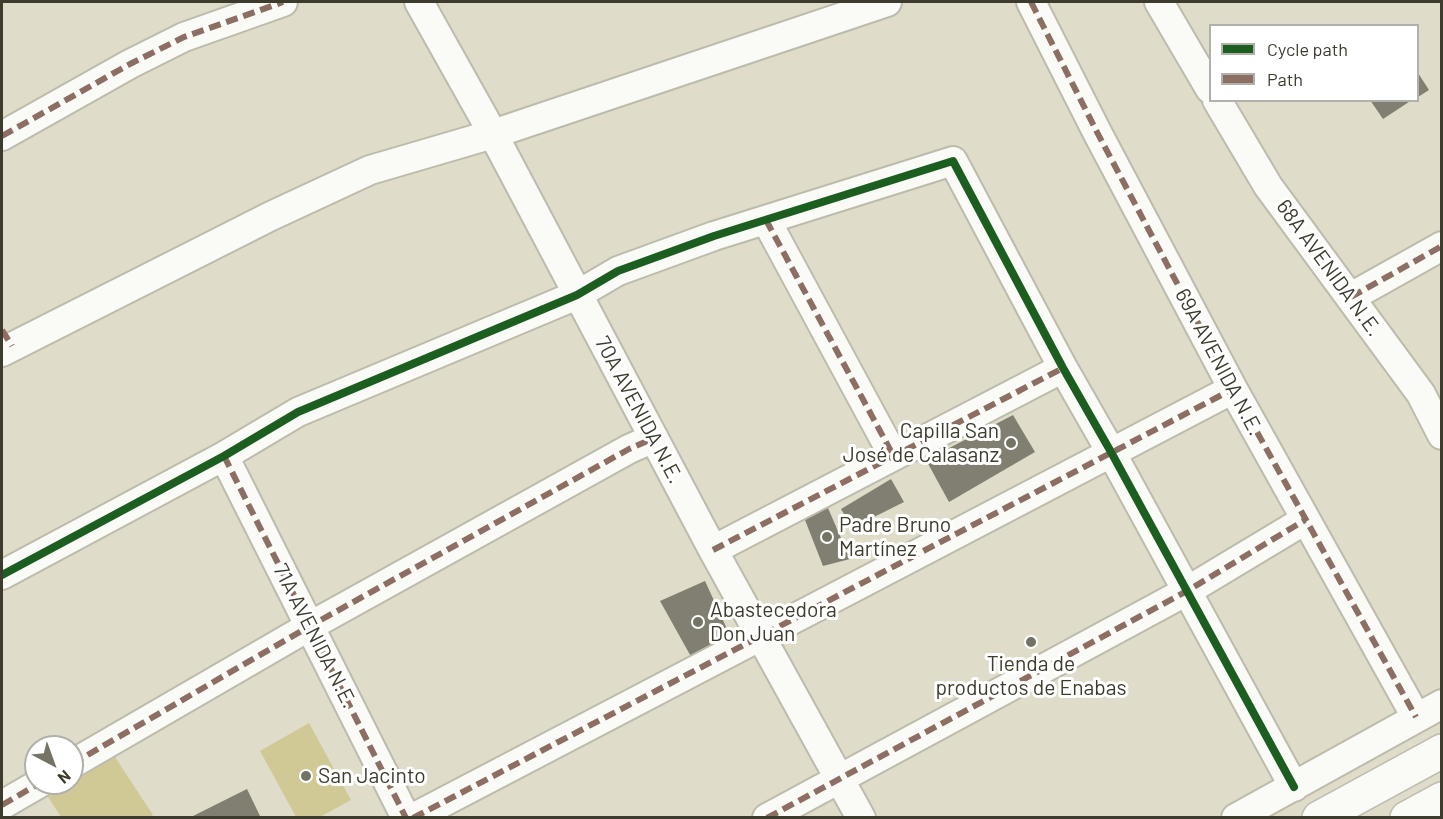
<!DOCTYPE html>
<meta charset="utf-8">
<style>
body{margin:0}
#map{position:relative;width:1443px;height:819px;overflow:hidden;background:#dfdcc9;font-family:Barlow,sans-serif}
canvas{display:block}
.frame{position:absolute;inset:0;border:3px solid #3c3b2d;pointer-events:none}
.legend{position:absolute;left:1209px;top:24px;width:210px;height:78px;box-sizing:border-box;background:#fff;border:2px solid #b1b1ab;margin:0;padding:8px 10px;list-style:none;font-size:18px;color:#3c3b2d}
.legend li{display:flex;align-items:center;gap:12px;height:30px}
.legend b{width:30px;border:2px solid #b1b1ab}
.north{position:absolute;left:24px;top:735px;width:60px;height:60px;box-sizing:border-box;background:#fff;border:2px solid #b1b1ab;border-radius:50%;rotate:139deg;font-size:16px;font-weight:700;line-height:24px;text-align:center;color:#3c3b2d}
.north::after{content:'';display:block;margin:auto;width:21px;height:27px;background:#757364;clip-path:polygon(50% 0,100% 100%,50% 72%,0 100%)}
</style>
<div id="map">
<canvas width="1443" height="819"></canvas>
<div class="frame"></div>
<ul class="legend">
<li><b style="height:8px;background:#1b5e20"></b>Cycle path</li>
<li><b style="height:8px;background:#8d6e63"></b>Path</li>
</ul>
<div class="north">N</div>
</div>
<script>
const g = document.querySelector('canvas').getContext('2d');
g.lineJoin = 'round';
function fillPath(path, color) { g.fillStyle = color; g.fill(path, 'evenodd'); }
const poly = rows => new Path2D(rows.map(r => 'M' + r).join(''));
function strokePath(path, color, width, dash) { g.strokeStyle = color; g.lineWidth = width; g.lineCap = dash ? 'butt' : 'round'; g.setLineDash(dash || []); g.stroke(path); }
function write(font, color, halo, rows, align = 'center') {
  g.font = font + ' Barlow,sans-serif'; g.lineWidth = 6; g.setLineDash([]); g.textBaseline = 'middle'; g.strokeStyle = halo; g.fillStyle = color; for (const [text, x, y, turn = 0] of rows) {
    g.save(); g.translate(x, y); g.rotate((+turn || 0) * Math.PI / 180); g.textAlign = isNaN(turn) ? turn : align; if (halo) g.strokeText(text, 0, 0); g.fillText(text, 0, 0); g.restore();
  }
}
fillPath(poly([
 [309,723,351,800,320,817,296,817,260,751],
 [115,757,153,815,148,818,61,817,48,797]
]), '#d1c995');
fillPath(poly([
 [1418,73,1429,90,1418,97],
 [1370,100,1412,100,1383,119],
 [1013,415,1035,452,949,502,926,460],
 [891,479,904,502,852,528,841,509],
 [828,508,850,559,823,566,805,520,817,512],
 [705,581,733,642,694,662,660,601],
 [247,789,261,818,189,818]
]), '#817f71');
const minor = poly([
 [419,2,493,134,713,550,861,818],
 [1031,2,1098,134,1233,389,1416,717],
 [1159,2,1210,89],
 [1217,100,1268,186,1421,394,1442,435],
 [2,136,130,64,184,37,283,2],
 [766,220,893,455],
 [1351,297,1442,246],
 [2,352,271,216,370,170,493,134,887,2],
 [224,456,406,818],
 [713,550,1063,368],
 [2,575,224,456,298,412,577,295,618,271,714,236,953,161,1063,368,1111,452,1294,787],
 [72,764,310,626,629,449,654,438],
 [2,805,40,783],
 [413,818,1233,389],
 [767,818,1187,591,1305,520],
 [1236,818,1442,704]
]);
const secondary = poly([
 [1319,818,1442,751],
 [1407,818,1442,799]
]);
strokePath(minor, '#bdbbac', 32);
strokePath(secondary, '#bdbbac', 36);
strokePath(minor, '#fafaf7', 28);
strokePath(secondary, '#fafaf7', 33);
strokePath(poly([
 [1031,2,1098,134,1233,389,1416,717],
 [2,136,130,64,184,37,283,2],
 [766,220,893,455],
 [1351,297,1442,246],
 [2,330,12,346],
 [224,456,406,818],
 [713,550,1063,368],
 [72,764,310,626,629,449,654,438],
 [2,805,40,783],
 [413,818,1233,389],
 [767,818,1187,591,1305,520]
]), '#8d6e63', 6, [12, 6]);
strokePath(poly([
 [2,575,224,456,298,412,577,295,618,271,714,236,953,161,1063,368,1111,452,1294,787]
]), '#1b5e20', 8);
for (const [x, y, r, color] of [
 [1011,443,6,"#757364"],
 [827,537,6,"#757364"],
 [698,622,6,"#757364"],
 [1031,642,6,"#757364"],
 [306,776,6,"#757364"]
]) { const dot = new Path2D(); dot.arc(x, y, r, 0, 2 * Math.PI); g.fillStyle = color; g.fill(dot); strokePath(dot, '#fff', 2); }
write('21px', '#3c3b2d', '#fff', [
 ["68A AVENIDA N.E.",1329,268,54],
 ["69A AVENIDA N.E.",1219,362,62],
 ["70A AVENIDA N.E.",639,410,62],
 ["71A AVENIDA N.E.",315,636,63]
]);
write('21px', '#3c3b2d', '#fff', [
 ["Capilla San",999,431,"right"],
 ["José de Calasanz",999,455,"right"],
 ["Padre Bruno",839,525],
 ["Martínez",839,549],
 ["Abastecedora",710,610],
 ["Don Juan",710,634],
 ["Tienda de",1031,664,"center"],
 ["productos de Enabas",1031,688,"center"],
 ["San Jacinto",318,776]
], 'left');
</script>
